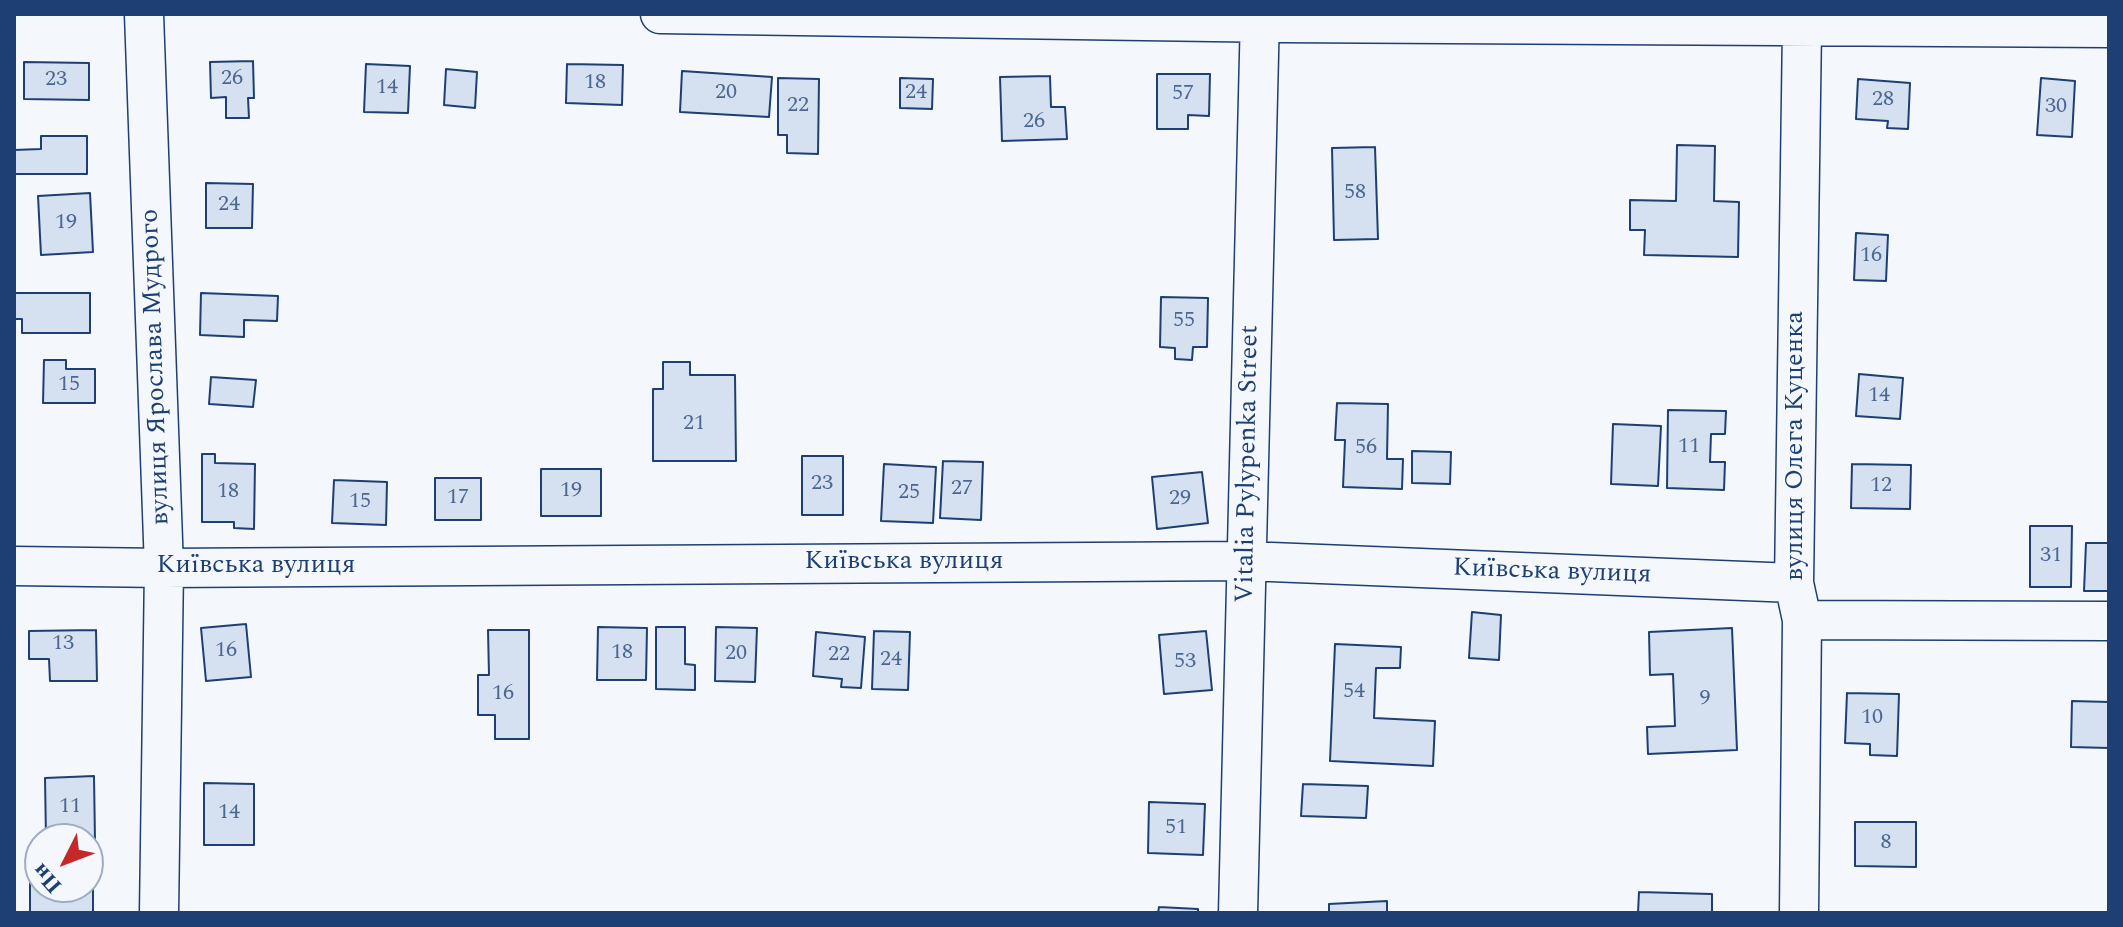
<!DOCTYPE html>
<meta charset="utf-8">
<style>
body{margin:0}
#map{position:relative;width:2123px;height:927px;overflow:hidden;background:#f4f7fb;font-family:Spectral,serif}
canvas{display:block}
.frame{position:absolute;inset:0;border:16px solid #1d3f73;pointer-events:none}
.north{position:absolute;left:24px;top:823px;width:80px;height:80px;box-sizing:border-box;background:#f4f7fb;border:2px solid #9eadc5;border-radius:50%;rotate:228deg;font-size:22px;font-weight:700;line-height:32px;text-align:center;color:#1d3f73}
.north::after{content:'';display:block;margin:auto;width:28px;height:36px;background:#c62828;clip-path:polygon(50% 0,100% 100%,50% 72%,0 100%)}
</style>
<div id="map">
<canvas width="2123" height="927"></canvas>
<div class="frame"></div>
<div class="north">Пн</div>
</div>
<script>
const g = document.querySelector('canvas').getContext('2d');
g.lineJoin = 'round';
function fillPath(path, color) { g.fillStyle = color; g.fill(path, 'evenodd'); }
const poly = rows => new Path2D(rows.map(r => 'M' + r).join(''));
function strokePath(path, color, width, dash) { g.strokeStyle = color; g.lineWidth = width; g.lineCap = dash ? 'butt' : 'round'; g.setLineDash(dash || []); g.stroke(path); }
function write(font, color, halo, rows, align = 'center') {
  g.font = font + ' Spectral,serif'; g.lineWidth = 6; g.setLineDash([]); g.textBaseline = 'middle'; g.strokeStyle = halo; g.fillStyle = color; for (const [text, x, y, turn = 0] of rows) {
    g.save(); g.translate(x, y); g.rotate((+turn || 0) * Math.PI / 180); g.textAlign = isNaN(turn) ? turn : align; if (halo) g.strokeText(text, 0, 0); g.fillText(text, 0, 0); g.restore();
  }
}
const building = poly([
 [253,61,254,98,248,98,249,118,226,118,226,97,211,98,210,62,253,61],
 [24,62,89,63,89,100,24,99,24,62],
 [366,64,410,66,408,113,364,112,366,64],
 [567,64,623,65,622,105,566,103,567,64],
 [446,69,477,72,475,108,444,105,446,69],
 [682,71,772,77,769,117,680,112,682,71],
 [1157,74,1210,74,1209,116,1188,115,1188,129,1157,129,1157,74],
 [1050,76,1051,107,1065,107,1067,139,1002,141,1000,77,1050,76],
 [778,78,819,79,818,154,787,153,787,135,778,135,778,78],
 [900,78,933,79,932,109,900,108,900,78],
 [2041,78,2075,81,2072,137,2037,135,2041,78],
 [1858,79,1910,83,1908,129,1887,128,1888,121,1856,119,1858,79],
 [41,136,87,136,87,174,14,174,14,150,41,149,41,136],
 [1677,145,1715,146,1714,201,1739,202,1738,257,1644,255,1645,230,1630,230,1630,200,1676,201,1677,145],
 [1375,147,1378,239,1334,240,1332,148,1375,147],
 [206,183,253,184,252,228,206,228,206,183],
 [90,193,93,252,41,255,38,196,90,193],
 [1856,233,1888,235,1886,281,1854,280,1856,233],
 [14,293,90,293,90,333,22,333,22,319,14,319,14,293],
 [201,293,278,296,277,321,244,320,244,337,200,335,201,293],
 [1161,297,1208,298,1207,347,1193,347,1192,360,1175,359,1175,348,1160,347,1161,297],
 [44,360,66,360,66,369,95,369,95,403,43,403,44,360],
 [663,362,690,362,690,375,735,375,736,461,653,461,653,389,663,389,663,362],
 [1859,374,1903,378,1900,419,1856,416,1859,374],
 [211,377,256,380,253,407,209,404,211,377],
 [1337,403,1388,404,1387,459,1403,459,1402,489,1343,487,1345,440,1335,440,1337,403],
 [1668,410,1726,411,1725,434,1711,434,1710,462,1725,462,1724,490,1667,488,1668,410],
 [1613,424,1661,426,1658,486,1611,484,1613,424],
 [1412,451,1451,452,1450,484,1412,483,1412,451],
 [202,454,215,454,215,463,255,464,254,529,234,528,234,522,202,522,202,454],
 [802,456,843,456,843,515,802,515,802,456],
 [943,461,983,462,981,520,940,518,943,461],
 [884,464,936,467,933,523,881,521,884,464],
 [1852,464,1911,465,1910,509,1851,508,1852,464],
 [541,469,601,469,601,516,541,516,541,469],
 [1202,472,1208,523,1157,529,1152,477,1202,472],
 [435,478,481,478,481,520,435,520,435,478],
 [334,480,387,482,386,525,332,523,334,480],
 [2030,526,2072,526,2071,587,2030,587,2030,526],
 [2086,543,2109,543,2109,591,2084,591,2086,543],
 [1472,612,1501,615,1499,660,1469,658,1472,612],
 [246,624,251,677,206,681,201,628,246,624],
 [598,627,647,628,646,680,597,680,598,627],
 [656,627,685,627,685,664,695,665,695,690,656,689,656,627],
 [716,627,757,628,755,682,715,681,716,627],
 [1732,628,1737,750,1648,754,1647,727,1675,726,1673,674,1650,675,1649,632,1732,628],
 [96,630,97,681,50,681,49,659,29,659,29,631,96,630],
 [488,630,529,630,529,739,495,739,495,715,478,715,478,675,489,675,488,630],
 [874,631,910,632,908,690,872,689,874,631],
 [1206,631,1212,690,1164,694,1159,635,1206,631],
 [816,632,865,637,861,688,841,687,842,679,813,676,816,632],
 [1335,644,1401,647,1400,668,1376,668,1374,718,1435,721,1433,766,1330,761,1335,644],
 [1847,693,1899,694,1897,756,1870,755,1870,744,1845,743,1847,693],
 [2072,701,2109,702,2109,748,2071,747,2072,701],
 [94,776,95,841,46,839,45,778,94,776],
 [204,783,254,784,254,845,204,845,204,783],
 [1303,784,1368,786,1366,818,1301,816,1303,784],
 [1149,802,1205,804,1203,855,1148,853,1149,802],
 [1855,822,1916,822,1916,867,1855,866,1855,822],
 [30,858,40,858,40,887,88,887,88,858,93,858,93,913,30,913,30,858],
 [1639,892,1712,894,1712,913,1638,913,1639,892],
 [1387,901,1387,913,1329,913,1329,904,1387,901],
 [1159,907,1198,909,1198,913,1158,913,1159,907]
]);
fillPath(building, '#d5e0f0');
strokePath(building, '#1d3f73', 2);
const minor = poly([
 [144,14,164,568,159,913],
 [660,14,1282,23,2109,28],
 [14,566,164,568,1246,561,1794,583],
 [1802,620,2109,621],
 [1238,913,1260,14],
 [1799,913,1802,620,1794,583,1802,27]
]);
strokePath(minor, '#1d3f73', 41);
strokePath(minor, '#f4f7fb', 38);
write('22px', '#4b6792', null, [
 ["26",232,80],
 ["23",56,81],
 ["18",595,84],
 ["14",387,89],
 ["20",726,94],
 ["24",916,94],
 ["57",1183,95],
 ["28",1883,101],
 ["22",798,107],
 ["30",2056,108],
 ["26",1034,123],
 ["58",1355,194],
 ["24",229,206],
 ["19",66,224],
 ["16",1871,257],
 ["55",1184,322],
 ["15",69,386],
 ["14",1879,397],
 ["21",694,425],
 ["11",1689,448],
 ["56",1366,449],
 ["23",822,485],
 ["12",1881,487],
 ["27",962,490],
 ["19",571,492],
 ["18",228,493],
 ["25",909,494],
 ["17",458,499],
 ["29",1180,500],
 ["15",360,503],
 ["31",2051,557],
 ["13",63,645],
 ["16",226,652],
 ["18",622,654],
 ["20",736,655],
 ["22",839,656],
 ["24",891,661],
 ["53",1185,663],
 ["54",1354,693],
 ["16",503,695],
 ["9",1705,700],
 ["10",1872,719],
 ["11",70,808],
 ["14",229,814],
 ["51",1176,829],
 ["8",1886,844]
]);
write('26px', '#1d3f73', '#f4f7fb', [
 ["вулиця Ярослава Мудрого",157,367,-92],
 ["вулиця Олега Куценка",1797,446,-90],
 ["Vitalia Pylypenka Street",1249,464,-89],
 ["Київська вулиця",904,563],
 ["Київська вулиця",256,567],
 ["Київська вулиця",1552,573,2]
]);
</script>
